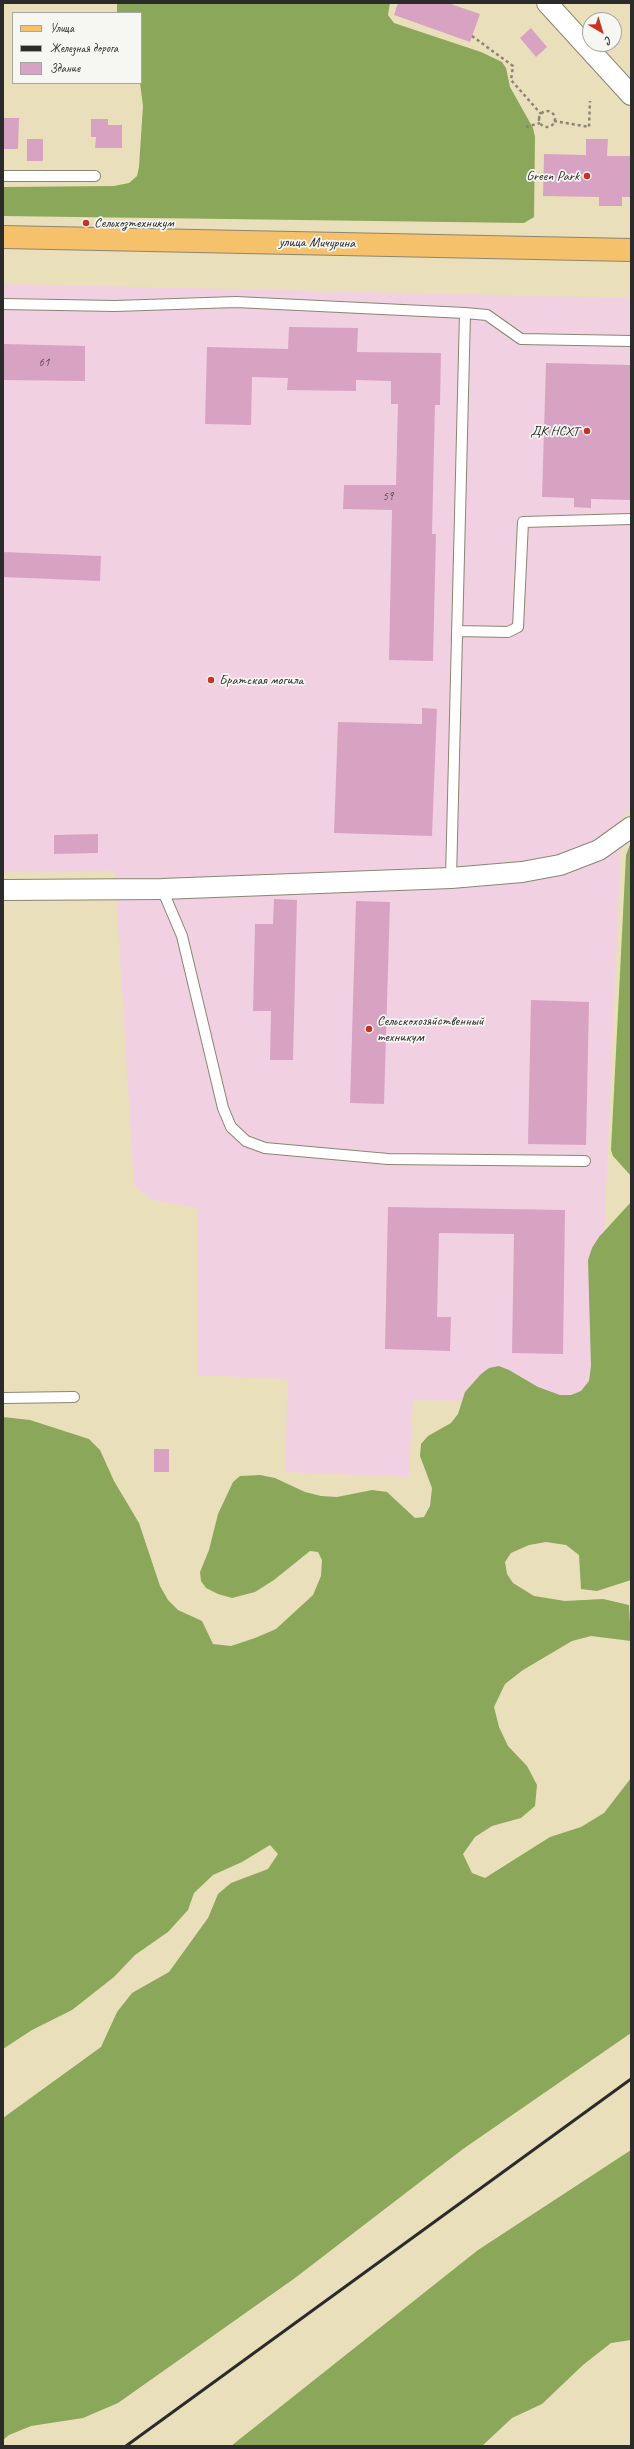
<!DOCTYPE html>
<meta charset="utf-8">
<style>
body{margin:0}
#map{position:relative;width:634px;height:2449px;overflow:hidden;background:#eadfbb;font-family:Caveat,sans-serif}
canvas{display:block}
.frame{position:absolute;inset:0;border:4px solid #2b2b2b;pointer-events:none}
.legend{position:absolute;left:12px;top:12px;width:130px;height:72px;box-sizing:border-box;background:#f6f6f2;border:1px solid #a5a5a2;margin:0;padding:5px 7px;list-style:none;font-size:12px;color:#2b2b2b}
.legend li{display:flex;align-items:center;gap:8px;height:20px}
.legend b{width:20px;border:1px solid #a5a5a2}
.north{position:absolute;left:582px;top:12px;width:40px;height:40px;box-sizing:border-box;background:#f6f6f2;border:1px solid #a5a5a2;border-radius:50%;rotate:142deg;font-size:11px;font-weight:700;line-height:16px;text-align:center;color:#2b2b2b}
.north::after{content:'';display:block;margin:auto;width:14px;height:18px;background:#c8321e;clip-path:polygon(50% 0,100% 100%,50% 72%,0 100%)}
</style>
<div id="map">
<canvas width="634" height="2449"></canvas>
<div class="frame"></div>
<ul class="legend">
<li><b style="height:5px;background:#f6c16b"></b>Улица</li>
<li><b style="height:5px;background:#2b2b2b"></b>Железная дорога</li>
<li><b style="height:11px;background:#d8a3c2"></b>Здание</li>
</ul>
<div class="north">С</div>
</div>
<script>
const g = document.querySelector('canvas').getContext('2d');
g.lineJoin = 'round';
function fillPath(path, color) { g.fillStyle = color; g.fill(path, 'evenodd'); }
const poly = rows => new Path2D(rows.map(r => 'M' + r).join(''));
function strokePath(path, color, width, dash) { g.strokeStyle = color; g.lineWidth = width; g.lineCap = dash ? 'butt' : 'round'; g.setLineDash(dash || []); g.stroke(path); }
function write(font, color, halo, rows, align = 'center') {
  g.font = font + ' Caveat,sans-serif'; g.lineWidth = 3.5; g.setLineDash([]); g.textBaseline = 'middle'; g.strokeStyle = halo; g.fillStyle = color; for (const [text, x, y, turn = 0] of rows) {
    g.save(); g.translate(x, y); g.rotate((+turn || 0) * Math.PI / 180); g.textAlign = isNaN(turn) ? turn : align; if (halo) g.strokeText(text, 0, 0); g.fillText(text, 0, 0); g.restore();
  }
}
fillPath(poly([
 [3,284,631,298,631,807,622,817,597,1403,413,1400,409,1477,285,1472,288,1379,198,1375,198,1208,152,1200,134,1186,115,871,3,872]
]), '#f1d0e2');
fillPath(poly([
 [117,3,390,3,388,15,394,23,481,52,502,62,506,68,510,87,533,128,535,137,534,217,524,223,3,216,3,187,114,186,129,183,137,176,139,167,143,106,140,83,141,13,117,13],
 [631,842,631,1176,613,1156,611,1150,626,855],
 [631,1202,631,1580,597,1591,581,1589,579,1555,566,1545,546,1542,529,1545,511,1553,505,1562,507,1574,513,1583,534,1596,565,1601,603,1599,629,1605,631,1641,591,1636,572,1641,523,1670,505,1684,494,1707,499,1727,508,1746,527,1766,537,1785,535,1806,521,1818,492,1826,475,1837,463,1854,472,1873,485,1878,550,1837,581,1827,604,1813,631,1778,631,2033,463,2149,295,2278,118,2403,83,2418,31,2426,9,2435,3,2440,3,2118,101,2047,117,2012,132,1993,169,1972,208,1918,218,1894,231,1883,268,1869,278,1854,270,1845,242,1862,213,1875,194,1893,188,1910,168,1932,135,1955,114,1977,72,2010,32,2030,3,2049,3,1417,30,1420,89,1439,100,1450,114,1481,139,1523,160,1586,168,1600,178,1610,202,1621,213,1644,231,1646,255,1638,276,1629,313,1595,321,1576,322,1560,318,1552,310,1551,274,1580,255,1592,232,1598,218,1594,206,1588,201,1581,200,1572,209,1550,218,1514,233,1482,240,1476,260,1475,275,1478,305,1492,321,1496,337,1497,372,1490,387,1492,415,1518,424,1517,430,1506,432,1488,420,1456,421,1444,428,1436,451,1423,458,1414,465,1392,481,1374,489,1368,499,1366,509,1370,538,1387,560,1395,571,1395,581,1391,589,1381,591,1366,588,1260,592,1248,599,1237],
 [631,2150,631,2340,611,2343,583,2365,542,2404,512,2418,482,2446,231,2446,478,2250]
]), '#8ba75a');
fillPath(poly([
 [398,3,448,3,480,14,470,42,394,15],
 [531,28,547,47,536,57,520,38],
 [3,118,19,118,18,149,3,149],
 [91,119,108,119,108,125,122,125,122,148,95,148,96,137,91,137],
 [27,139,43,139,43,161,27,161],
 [586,139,608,139,607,156,631,156,631,197,622,197,622,206,599,206,599,197,543,196,544,154,586,155],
 [289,327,358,328,357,352,441,353,440,405,435,405,432,534,436,534,433,661,389,660,392,510,343,509,344,485,396,485,398,404,391,404,391,381,356,380,356,391,287,390,288,378,252,377,251,425,205,424,207,347,288,349],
 [3,344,85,346,85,381,3,380],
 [546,363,631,365,631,500,591,499,591,508,574,507,574,498,542,497],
 [3,552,101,556,100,581,3,577],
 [422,708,437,709,432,836,334,833,338,722,422,724],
 [98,834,98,853,54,854,54,835],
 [274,899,297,900,293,1060,270,1060,271,1011,253,1011,255,924,273,924],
 [356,901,390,902,384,1104,350,1103],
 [531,1000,589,1002,586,1145,528,1144],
 [388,1207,565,1210,563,1354,512,1353,514,1234,439,1233,437,1317,451,1317,450,1351,385,1349],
 [154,1449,169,1449,169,1472,154,1472]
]), '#d8a3c2');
const service = poly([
 [3,176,95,176],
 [3,304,115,306,236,302,465,313,487,315,521,339,631,341],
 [457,631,508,632,518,627,523,522,631,519],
 [451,878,465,313],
 [162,889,182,936,223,1108,231,1127,246,1141,265,1148,388,1159,585,1161],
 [3,1398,74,1397]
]);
const minor = poly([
 [547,3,631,95],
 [3,890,162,889,451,878,522,872,560,865,599,850,631,827]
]);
const primary = poly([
 [3,237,631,250]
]);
strokePath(service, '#8a8573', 12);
strokePath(minor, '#8a8573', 22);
strokePath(primary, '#8a8573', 24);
strokePath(poly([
 [472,36,513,66,511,80,541,114],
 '539 119a8 8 0 1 1 16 0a8 8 0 1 1-16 0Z',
 [554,121,589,127,590,101],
 [526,127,540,123]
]), '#8a8573', 2.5, [3, 3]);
strokePath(service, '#fff', 10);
strokePath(minor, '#fff', 20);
strokePath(primary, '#f6c16b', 22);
strokePath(poly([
 [126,2446,631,2079]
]), '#2b2b2b', 3);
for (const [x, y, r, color] of [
 [587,176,4,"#c8321e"],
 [86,223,4,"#c8321e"],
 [587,431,4,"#c8321e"],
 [211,680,4,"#c8321e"],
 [369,1029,4,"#c8321e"]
]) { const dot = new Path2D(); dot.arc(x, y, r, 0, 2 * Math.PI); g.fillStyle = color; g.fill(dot); strokePath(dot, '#f6f6f2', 1.5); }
write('12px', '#564951', null, [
 ["61",44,363],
 ["59",388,497]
]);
write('14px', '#2b2b2b', '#f6f6f2', [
 ["Green Park",579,176,"right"],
 ["Сельхозтехникум",94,223],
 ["ДК НСХТ",579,431,"right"],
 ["Братская могила",219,680],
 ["Сельскохозяйственный",377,1021],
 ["техникум",377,1037]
], 'left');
write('14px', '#2b2b2b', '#f6f6f2', [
 ["улица Мичурина",317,243,1]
]);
</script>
